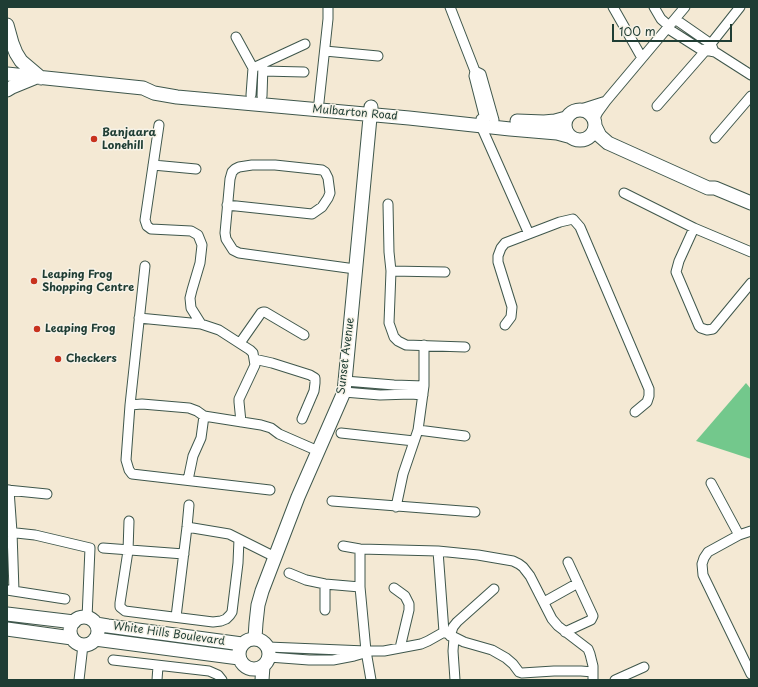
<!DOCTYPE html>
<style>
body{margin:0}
#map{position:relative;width:758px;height:687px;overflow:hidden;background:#f4e9d4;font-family:"Playpen Sans",sans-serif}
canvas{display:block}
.frame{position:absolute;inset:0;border:8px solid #1f3d34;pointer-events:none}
.scale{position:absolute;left:612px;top:24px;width:120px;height:18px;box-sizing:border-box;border:2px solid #1f3d34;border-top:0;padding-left:5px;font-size:12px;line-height:14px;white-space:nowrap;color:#1f3d34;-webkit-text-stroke:3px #f7f3e8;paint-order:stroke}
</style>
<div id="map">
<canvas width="758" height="687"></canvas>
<div class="frame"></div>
<div class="scale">100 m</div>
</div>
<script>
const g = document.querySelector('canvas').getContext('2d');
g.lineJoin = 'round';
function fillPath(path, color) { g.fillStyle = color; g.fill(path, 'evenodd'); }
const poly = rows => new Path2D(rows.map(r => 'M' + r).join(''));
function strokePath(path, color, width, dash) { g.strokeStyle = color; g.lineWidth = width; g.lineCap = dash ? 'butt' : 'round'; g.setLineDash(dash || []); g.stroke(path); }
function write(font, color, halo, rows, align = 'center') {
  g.font = font + ' "Playpen Sans",sans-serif'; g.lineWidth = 3; g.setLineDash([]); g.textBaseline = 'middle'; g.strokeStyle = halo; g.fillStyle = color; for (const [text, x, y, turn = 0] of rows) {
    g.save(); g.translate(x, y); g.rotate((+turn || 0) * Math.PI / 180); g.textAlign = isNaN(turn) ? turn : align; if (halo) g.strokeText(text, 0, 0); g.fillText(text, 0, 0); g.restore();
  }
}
fillPath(poly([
 [746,383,751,389,751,459,696,441]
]), '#73c88c');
const street = poly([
 [450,7,475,71,474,76,485,119],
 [613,7,642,58],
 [654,7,661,19,669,26],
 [675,19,711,44,713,49],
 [667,28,700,49,715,52,751,75],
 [236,37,253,68,251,95],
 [325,51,378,56],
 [253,68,305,44],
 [263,71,304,72],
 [475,71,481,74,494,120],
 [262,96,263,65],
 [319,102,328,19,328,7],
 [657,106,706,50,740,7],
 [581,109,606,101],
 [481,119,481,126,529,234],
 [594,120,598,112,606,101,685,7],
 [159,125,145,220,147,226,151,229,191,231,198,235,202,245,200,263,192,290,190,298,191,308,201,324],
 [715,138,751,96],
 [153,165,196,169],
 [624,193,694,228,751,252],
 [388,204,389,252,391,271,389,323,394,337,398,341,406,345,465,347],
 [227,205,312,214,322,207,328,198,330,193,328,178,325,172,322,170,275,165,252,165,239,167,235,169,232,172,230,179,225,233,226,239,233,250,239,253,355,269],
 [694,228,679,261,676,272,699,326,701,328,707,330,713,329,751,283],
 [145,266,130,405,126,460,129,470,132,474,270,490],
 [391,271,445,272],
 [139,318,201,324,219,330,250,350,253,353,255,365,239,399,239,402,241,422],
 [505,325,511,317,512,307,498,262,498,256,501,248,505,243,560,222,573,219,580,227,649,389,649,396,647,402,635,412],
 [240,343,261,313,263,312,265,312,304,335],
 [254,359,272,363,310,375,315,378,315,383,314,391,302,419],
 [345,381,394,385,424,386],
 [344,392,380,395,411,394,423,395],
 [130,405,142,404,189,408,197,411,204,416,261,425,271,428,279,434,318,451],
 [418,430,465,436],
 [341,433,414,441],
 [188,480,193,456,201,438,204,416],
 [711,483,739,535],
 [7,490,47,494],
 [9,490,12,532,14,591],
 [332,501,475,512],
 [396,507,403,474,418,430,424,386,424,345],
 [129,521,128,551,120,603,120,607,125,611,213,622,221,621,226,619,230,615,232,612,238,563,239,539],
 [187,527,229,534,275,557],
 [751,531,739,535,708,552,704,558,702,564,703,575,751,674],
 [7,532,35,535,90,548,87,618],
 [343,546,360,549,438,551,478,555,513,561,519,564,523,567,530,576,552,619,558,626,588,649,590,654,593,666,593,680],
 [103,548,184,554],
 [360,549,360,587,366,651,371,680],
 [438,551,444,632],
 [289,573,306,580,325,584,360,587],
 [394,588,405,596,409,604,409,610,400,648],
 [7,590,65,599],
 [544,602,578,583],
 [325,610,325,584],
 [176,617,187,527,189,505],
 [444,632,464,642,492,650,506,658,513,664,519,672,522,673,554,671,581,671,593,672],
 [565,632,591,620,593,616,568,562],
 [450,636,453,627,457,622,494,589],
 [454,638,453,651,455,680],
 [268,647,366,651,384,651,421,644,428,641,444,632],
 [269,657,309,660,333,660,354,656,361,654],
 [113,660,209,671,218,675,222,680],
 [79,680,83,645],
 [157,680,158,666],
 [615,680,644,667]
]);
const secondary = poly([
 [7,25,12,43,16,53,21,61,41,78],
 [7,74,143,88,154,93,177,97,409,118,510,129,557,133,568,136],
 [7,90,12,87,34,78],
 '565 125a15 15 0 1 1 30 0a15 15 0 1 1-30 0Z',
 [517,121,544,122,555,121,566,118],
 [595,126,600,136,608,143,708,188,715,188,751,203],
 [7,614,74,622],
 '70 631a14 14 0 1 1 28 0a14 14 0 1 1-28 0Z',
 [96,624,108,626,242,644],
 [7,629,72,638],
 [255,638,256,623,258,605,262,591,298,497,344,392,371,107],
 '239 654a15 15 0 1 1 30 0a15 15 0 1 1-30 0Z',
 [95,639,239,658],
 [262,680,263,666]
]);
strokePath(street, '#3f574c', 11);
strokePath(secondary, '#3f574c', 15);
strokePath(street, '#fff', 9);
strokePath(secondary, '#fff', 13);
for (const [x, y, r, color] of [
 [94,139,4,"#c8321e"],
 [34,281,4,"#c8321e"],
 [37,329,4,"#c8321e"],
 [58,359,4,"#c8321e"]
]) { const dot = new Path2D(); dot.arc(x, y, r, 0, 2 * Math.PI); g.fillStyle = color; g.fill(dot); strokePath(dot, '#f7f3e8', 1.5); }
write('11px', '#1f3d34', '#f7f3e8', [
 ["Mulbarton Road",355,113,5],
 ["Sunset Avenue",346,356,-83],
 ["White Hills Boulevard",169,634,8]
]);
write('bold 11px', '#1f3d34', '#f7f3e8', [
 ["Banjaara",102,133],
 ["Lonehill",102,146],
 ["Leaping Frog",42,275],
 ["Shopping Centre",42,288],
 ["Leaping Frog",45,329],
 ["Checkers",66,359]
], 'left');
</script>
